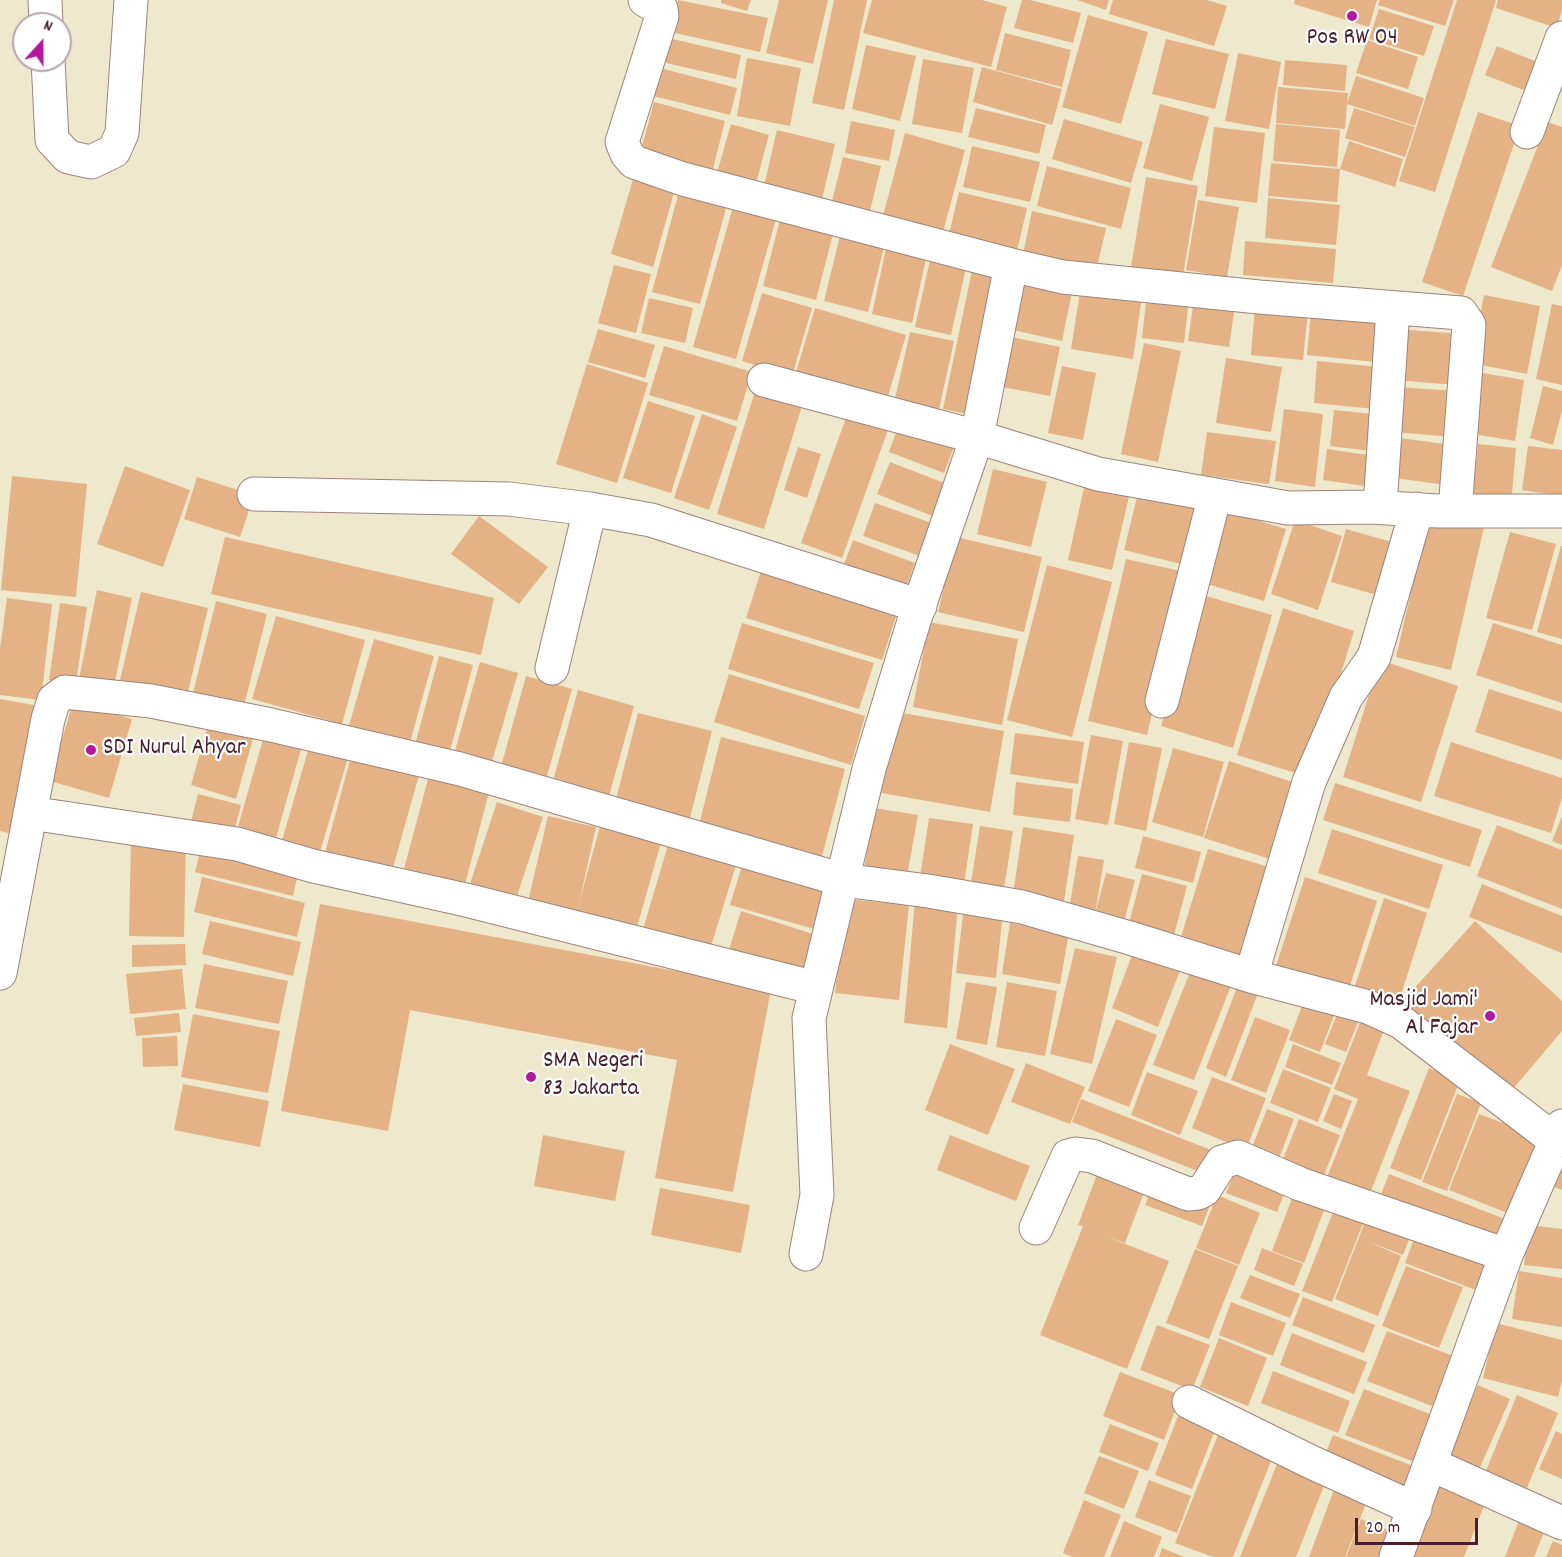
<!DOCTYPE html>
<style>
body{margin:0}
#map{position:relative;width:1562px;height:1557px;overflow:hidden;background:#eee8cd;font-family:Dekko,sans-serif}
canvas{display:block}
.north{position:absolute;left:12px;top:12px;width:60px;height:60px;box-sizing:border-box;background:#fff;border:2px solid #b7a5aa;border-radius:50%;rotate:21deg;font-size:16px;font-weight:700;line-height:24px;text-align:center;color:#4a1f2b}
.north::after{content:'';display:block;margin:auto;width:21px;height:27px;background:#b5179e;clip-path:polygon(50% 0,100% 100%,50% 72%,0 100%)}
.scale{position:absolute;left:1355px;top:1518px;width:123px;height:27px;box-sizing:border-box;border:3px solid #4a1f2b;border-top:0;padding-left:8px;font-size:18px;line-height:21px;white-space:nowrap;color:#4a1f2b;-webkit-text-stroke:4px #fff;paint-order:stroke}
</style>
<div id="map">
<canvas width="1562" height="1557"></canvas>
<div class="north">N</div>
<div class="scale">20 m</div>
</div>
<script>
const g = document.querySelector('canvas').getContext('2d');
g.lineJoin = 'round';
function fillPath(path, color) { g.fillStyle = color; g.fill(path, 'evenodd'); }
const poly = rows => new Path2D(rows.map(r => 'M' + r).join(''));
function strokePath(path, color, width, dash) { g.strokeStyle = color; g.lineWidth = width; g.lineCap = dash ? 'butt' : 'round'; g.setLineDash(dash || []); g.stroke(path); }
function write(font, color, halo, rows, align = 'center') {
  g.font = font + ' Dekko,sans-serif'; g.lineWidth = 4.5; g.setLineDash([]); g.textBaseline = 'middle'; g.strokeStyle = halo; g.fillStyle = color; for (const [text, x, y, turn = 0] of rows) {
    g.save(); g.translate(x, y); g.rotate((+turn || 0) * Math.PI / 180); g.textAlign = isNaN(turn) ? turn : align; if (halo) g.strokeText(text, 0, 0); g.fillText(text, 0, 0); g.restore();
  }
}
fillPath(poly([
 [678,0,768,18,760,52,671,32],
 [721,0,751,0,747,11,721,3],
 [779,0,828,0,813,64,766,53],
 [834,0,867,0,844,110,812,103],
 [872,0,982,0,1007,7,991,67,863,33],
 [1022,0,1030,0,1081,13,1073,43,1014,28],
 [1077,0,1109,0,1106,10],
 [1113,0,1207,0,1227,6,1214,46,1109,14],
 [1295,0,1377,0,1369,27,1294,4],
 [1380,0,1454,0,1445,26,1378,5],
 [1457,0,1496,0,1435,192,1399,181],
 [1498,0,1562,0,1562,9,1557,28,1496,8],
 [1379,9,1434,26,1424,56,1369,39],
 [1088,15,1148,32,1121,124,1062,107],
 [1005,33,1071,50,1062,87,996,70],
 [668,38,741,55,736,79,662,62],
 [1166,39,1229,54,1215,109,1152,94],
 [1367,40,1418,57,1408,89,1356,73],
 [866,45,916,56,900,121,852,109],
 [1497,46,1545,65,1534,94,1485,75],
 [1238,53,1281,62,1269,129,1225,121],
 [747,58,801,68,790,126,737,116],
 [923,59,974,68,962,133,912,124],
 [1285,60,1347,65,1345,91,1283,85],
 [982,67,1062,89,1052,125,973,102],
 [660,68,737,88,730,115,653,96],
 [1356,76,1424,98,1415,126,1347,104],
 [1278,87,1348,93,1345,129,1276,123],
 [654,102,725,121,713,169,641,150],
 [1160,104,1209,117,1192,181,1143,168],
 [976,108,1046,125,1039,154,968,137],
 [1354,108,1415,127,1405,157,1345,138],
 [1478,112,1520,126,1463,296,1422,282],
 [1064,119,1143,142,1131,183,1052,159],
 [851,121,895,130,889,161,845,153],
 [1547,122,1562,127,1562,265,1552,291,1491,267],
 [731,124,769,135,756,183,717,173],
 [1276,124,1340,130,1337,167,1273,161],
 [1214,127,1265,133,1257,203,1205,196],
 [777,130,835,144,821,204,763,190],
 [905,133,965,150,943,232,883,216],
 [1349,141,1403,159,1395,187,1340,169,1337,202,1268,196,1271,163,1340,169],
 [972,146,1040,162,1030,202,963,187],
 [843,157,881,166,869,215,831,205],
 [1047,166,1131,188,1121,229,1037,206],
 [634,176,675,189,653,267,611,254],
 [1146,177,1198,186,1183,276,1131,267],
 [681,184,729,197,700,304,652,292],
 [959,192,1027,208,1015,259,947,243],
 [1268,198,1340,205,1336,245,1265,238],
 [1198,200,1239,207,1227,277,1186,270],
 [733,207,776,219,736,359,693,347],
 [1032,211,1106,228,1096,271,1023,254],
 [782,212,835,226,816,300,763,286],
 [840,236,884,247,868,312,824,301],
 [1245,241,1336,249,1333,283,1243,275],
 [887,244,927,254,912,323,872,314],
 [930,260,966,268,951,335,915,327],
 [614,265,651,274,636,333,598,323],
 [973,266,1007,273,977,416,943,409],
 [1016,274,1073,287,1062,341,1004,328],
 [1081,286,1142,296,1133,359,1071,349],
 [762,293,812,308,792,376,742,361],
 [1147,294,1189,298,1184,343,1142,338],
 [1484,295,1540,306,1527,374,1471,363],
 [649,298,693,308,685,343,641,333],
 [1194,299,1235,305,1229,347,1188,341],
 [1552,304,1562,306,1562,385,1536,379],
 [1255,307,1308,311,1303,360,1251,355],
 [815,308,906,335,886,403,795,376],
 [1311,311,1389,319,1385,363,1307,355],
 [598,329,655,345,645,378,588,362],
 [1397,329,1461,334,1457,385,1394,380],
 [910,332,954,341,939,409,895,399],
 [1002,335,1060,347,1050,396,992,385],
 [1144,343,1181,351,1158,462,1121,454],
 [664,346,752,372,737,421,649,395],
 [1226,358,1282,367,1271,432,1216,423],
 [1317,361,1379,367,1375,409,1314,403],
 [587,364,648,383,617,483,556,464],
 [1062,366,1096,373,1083,440,1048,433],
 [1477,372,1524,380,1515,441,1467,433],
 [1543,386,1562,391,1562,411,1553,445,1530,438],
 [1398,387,1456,391,1452,437,1395,432],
 [755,391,802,406,764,529,717,514],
 [648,401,695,416,671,493,623,478],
 [1284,409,1323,414,1315,487,1275,481],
 [1334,410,1382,415,1379,452,1330,446],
 [702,414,737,427,709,510,674,498],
 [847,415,888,430,842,558,801,543],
 [900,421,956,442,944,473,889,452],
 [1207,432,1276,441,1269,484,1201,475],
 [1393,437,1452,445,1446,485,1388,477],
 [1478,444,1516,448,1511,505,1472,501],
 [1528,446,1562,450,1562,496,1522,490],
 [798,447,821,454,807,498,784,490],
 [1327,449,1375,456,1371,487,1323,480],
 [890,462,952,486,940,519,877,494],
 [125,466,190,490,163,567,97,544],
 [993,469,1047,482,1031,547,977,534],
 [12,476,87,484,76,597,1,590],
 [197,477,254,495,240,537,184,519],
 [1085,483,1130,492,1112,570,1068,560],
 [1138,493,1200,508,1185,565,1124,550],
 [875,503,932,523,920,556,863,536],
 [1216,508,1286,529,1264,601,1194,580],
 [1429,515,1484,527,1451,670,1396,657],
 [479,516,548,567,519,604,451,554],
 [1295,520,1342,536,1318,610,1271,594],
 [1346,529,1399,544,1384,597,1331,582],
 [1510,532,1556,544,1532,630,1486,618],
 [225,537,494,598,481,655,211,594],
 [956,537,1042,557,1024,632,938,612],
 [853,540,915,563,902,599,840,575],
 [1561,546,1562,546,1562,639,1537,632],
 [1126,559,1185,572,1147,735,1088,721],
 [763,565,899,607,882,660,746,618],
 [1047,565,1112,582,1072,737,1007,720],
 [97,590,132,598,114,686,79,679],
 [141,592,208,608,187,696,120,680],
 [1199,594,1272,615,1233,748,1161,726],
 [7,598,52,604,41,700,0,695,0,649],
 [216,601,267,614,244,706,193,693],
 [60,603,87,607,76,683,49,680],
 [1283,608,1354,631,1309,777,1237,755],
 [276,616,365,640,342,724,252,699],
 [929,622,1018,639,1002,725,913,707],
 [742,623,874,663,859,709,728,669],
 [1493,623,1562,645,1562,703,1476,675],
 [374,639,434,656,409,746,348,729],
 [439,656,473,665,447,762,413,752],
 [1380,660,1458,686,1421,802,1343,777],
 [480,662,518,673,490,768,453,758],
 [729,674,865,716,851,765,714,722],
 [526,676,572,689,544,786,499,774],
 [1489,689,1562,712,1562,760,1475,732],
 [578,690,634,706,606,807,550,792],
 [0,699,45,707,21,836,0,831],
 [73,702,132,719,109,798,50,781],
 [891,711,1004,731,990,812,876,792],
 [638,713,712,731,689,822,615,803],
 [209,721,254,735,236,799,191,785],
 [1015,733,1084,742,1078,784,1010,774],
 [1091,735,1123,741,1108,825,1075,819],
 [264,736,302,746,275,841,237,830],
 [721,737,845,769,821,860,698,829],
 [1129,742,1162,748,1146,831,1114,824],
 [1451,742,1562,778,1562,798,1551,833,1434,796],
 [309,747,348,758,319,855,281,844],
 [1173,748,1224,762,1203,837,1152,822],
 [353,749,421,768,392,871,325,853],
 [1229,761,1304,786,1279,862,1204,838],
 [430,772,490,788,463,892,402,876],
 [1016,782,1073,789,1070,822,1013,815],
 [1335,783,1482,830,1470,867,1323,820],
 [198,794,241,805,234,832,191,822],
 [497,802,543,817,515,902,469,887],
 [874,808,918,815,906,882,863,875],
 [548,816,596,827,579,903,601,823,662,839,635,934,527,906],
 [1562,816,1562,845,1552,841],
 [929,818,973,824,964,884,920,877],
 [1497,825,1562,850,1562,909,1477,876],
 [980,826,1013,831,1003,895,970,889],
 [1023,827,1074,835,1063,908,1012,901],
 [1332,829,1443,865,1429,909,1318,873],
 [131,836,186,838,184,937,129,936],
 [1143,836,1201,852,1193,883,1135,868],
 [202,845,299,869,293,896,195,872],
 [668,845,736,865,708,956,641,936],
 [1208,849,1276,869,1250,958,1181,937],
 [1078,856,1104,860,1095,914,1106,873,1135,880,1123,926,1068,915],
 [744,859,827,883,814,929,730,905],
 [1142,874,1187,886,1173,939,1128,927],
 [202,877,305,903,297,937,194,912],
 [1305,877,1377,901,1348,992,1275,969],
 [1482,884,1562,916,1562,953,1469,917],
 [1384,898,1427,913,1398,1004,1354,989],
 [845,899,909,905,899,1000,835,993],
 [915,901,958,905,947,1028,904,1023],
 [320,904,771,989,733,1192,655,1178,677,1060,410,1010,388,1131,281,1111],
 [964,907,1003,912,996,978,956,973],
 [741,911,816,935,803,978,728,953],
 [210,921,301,942,293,976,202,954],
 [1475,921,1562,1001,1562,1031,1507,1096,1402,1002],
 [1010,923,1069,932,1060,984,1002,974],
 [185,944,186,965,132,967,132,945],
 [1075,948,1117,957,1092,1064,1050,1054],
 [1134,950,1181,968,1158,1027,1112,1008],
 [1194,962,1234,978,1194,1080,1153,1065],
 [204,964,288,981,279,1024,195,1008],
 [182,969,186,1009,130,1014,126,974],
 [966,982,997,987,987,1045,956,1039],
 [1007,982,1057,991,1045,1056,996,1047],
 [1238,985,1258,993,1226,1077,1206,1068],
 [1307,993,1338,1005,1320,1052,1289,1040],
 [1342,1002,1363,1010,1346,1052,1325,1044],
 [179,1013,181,1032,136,1036,134,1018],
 [193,1014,280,1031,268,1093,181,1077],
 [1363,1015,1386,1024,1367,1075,1410,1091,1369,1196,1326,1180,1358,1099,1334,1089],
 [1255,1017,1290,1030,1266,1093,1231,1080],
 [1116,1019,1157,1035,1129,1107,1088,1091],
 [177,1036,178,1066,143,1067,142,1038],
 [950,1044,1015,1069,988,1135,925,1110],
 [1293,1044,1341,1063,1332,1085,1285,1067],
 [1026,1063,1085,1087,1070,1124,1011,1102],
 [1429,1068,1460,1080,1421,1180,1390,1168],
 [1283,1069,1331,1088,1318,1122,1270,1103],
 [1147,1072,1198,1091,1180,1135,1131,1115],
 [1212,1077,1266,1098,1246,1150,1192,1128],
 [183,1084,269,1101,260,1147,174,1130],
 [1334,1094,1352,1101,1341,1129,1323,1121],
 [1457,1094,1481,1103,1447,1191,1422,1182],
 [1081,1099,1216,1152,1208,1175,1072,1122],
 [1267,1109,1294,1119,1278,1161,1251,1150],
 [1479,1114,1540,1137,1510,1214,1449,1190],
 [1299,1119,1340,1135,1322,1180,1281,1164],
 [543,1135,625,1151,615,1201,534,1186],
 [950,1135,1030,1166,1016,1201,937,1170],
 [1562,1159,1562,1190,1552,1186],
 [1238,1164,1288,1184,1277,1212,1226,1193],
 [1098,1172,1145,1190,1125,1243,1105,1236,1169,1261,1127,1369,1040,1335,1083,1226,1078,1225],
 [1389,1174,1505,1219,1495,1245,1379,1199],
 [1154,1183,1210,1205,1202,1226,1145,1205],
 [1297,1185,1329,1197,1304,1263,1272,1251],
 [660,1188,750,1205,741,1253,651,1235],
 [1217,1195,1260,1213,1239,1265,1196,1248],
 [1337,1202,1367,1213,1332,1302,1302,1291],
 [1370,1209,1414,1227,1403,1255,1367,1241,1401,1256,1378,1316,1335,1299],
 [1529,1225,1562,1229,1562,1269,1524,1265],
 [1418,1228,1494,1257,1481,1292,1405,1263],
 [1262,1248,1303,1264,1294,1286,1254,1270],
 [1195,1249,1238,1266,1209,1339,1166,1323],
 [1406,1266,1463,1287,1439,1348,1382,1326],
 [1519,1271,1562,1278,1562,1327,1512,1319],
 [1250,1275,1300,1294,1290,1318,1240,1298],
 [1303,1297,1375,1325,1364,1353,1292,1325],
 [1231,1302,1286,1323,1273,1356,1219,1335],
 [1496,1323,1562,1340,1562,1381,1558,1397,1483,1378],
 [1157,1325,1210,1345,1192,1390,1140,1370],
 [1387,1331,1456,1357,1437,1408,1367,1381],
 [1292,1333,1367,1362,1354,1394,1280,1365],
 [1219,1338,1267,1358,1248,1406,1200,1387],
 [1273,1371,1350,1401,1338,1433,1261,1403],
 [1120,1372,1181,1395,1164,1440,1103,1416],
 [1478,1385,1510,1399,1478,1472,1446,1457],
 [1364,1389,1435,1416,1417,1463,1345,1435],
 [1517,1395,1558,1413,1526,1490,1485,1473],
 [1180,1411,1217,1425,1192,1489,1155,1475],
 [1110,1424,1159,1443,1148,1471,1099,1452],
 [1556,1431,1562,1434,1562,1479,1539,1469],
 [1218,1435,1273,1456,1233,1557,1213,1557,1175,1543],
 [1333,1435,1413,1466,1404,1491,1323,1460],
 [1099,1456,1139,1471,1124,1509,1084,1493],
 [1279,1459,1327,1478,1296,1557,1240,1557],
 [1149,1480,1191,1496,1177,1533,1135,1517],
 [1438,1480,1487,1498,1464,1557,1411,1557],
 [1336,1484,1369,1496,1345,1557,1309,1557],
 [1084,1500,1121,1515,1104,1557,1073,1557,1063,1553],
 [1522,1513,1548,1522,1534,1557,1505,1557],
 [1361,1519,1394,1532,1385,1557,1346,1557],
 [1124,1521,1162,1537,1154,1557,1110,1557],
 [1553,1541,1562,1545,1562,1557,1546,1557],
 [1162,1548,1184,1557,1159,1557]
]), '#e4b284');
const minor = poly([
 [45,0,46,24],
 [645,0,661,9,662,16,622,142,627,154,634,162,683,179,1011,265,1063,277,1259,297,1461,313,1469,325,1455,511],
 [48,60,52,140,68,157,91,162,114,151,122,133,131,0],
 [1527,132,1562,38],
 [764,380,977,437,1011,265],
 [254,494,509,499,590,509,651,520,920,606],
 [1380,507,1393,308],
 [552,668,590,509],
 [1162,701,1215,495],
 [30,813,237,844,313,866,466,900,816,988],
 [0,973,48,719,54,700,65,692,151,701,271,725,460,769,843,880,928,891,1022,907,1130,938,1251,976,1368,1007,1401,1022,1556,1141],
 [1251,976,1309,782,1346,697,1374,657,1417,509],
 [1036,1228,1068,1156,1076,1154,1092,1156,1188,1194,1198,1193,1204,1190,1222,1162,1238,1157,1300,1184,1506,1255],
 [806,1254,817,1195,809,1018,869,769,914,621,977,437,1098,474,1288,508,1371,507,1438,511,1562,511],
 [1189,1402,1311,1462,1415,1509],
 [1430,1464,1562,1523],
 [1396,1557,1506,1255,1562,1126]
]);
strokePath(minor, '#9c847c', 35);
strokePath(minor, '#fff', 33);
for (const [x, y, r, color] of [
 [1352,16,6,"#b5179e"],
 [91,750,6,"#b5179e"],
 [1490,1016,6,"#b5179e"],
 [531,1077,6,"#b5179e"]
]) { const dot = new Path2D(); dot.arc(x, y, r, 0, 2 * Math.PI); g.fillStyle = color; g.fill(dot); strokePath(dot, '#fff', 2); }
write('24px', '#4a1f2b', '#fff', [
 ["Pos RW 04",1352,40,"center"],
 ["SDI Nurul Ahyar",103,750],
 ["Masjid Jami'",1478,1002,"right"],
 ["Al Fajar",1478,1030,"right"],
 ["SMA Negeri",543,1063],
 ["83 Jakarta",543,1091]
], 'left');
</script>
